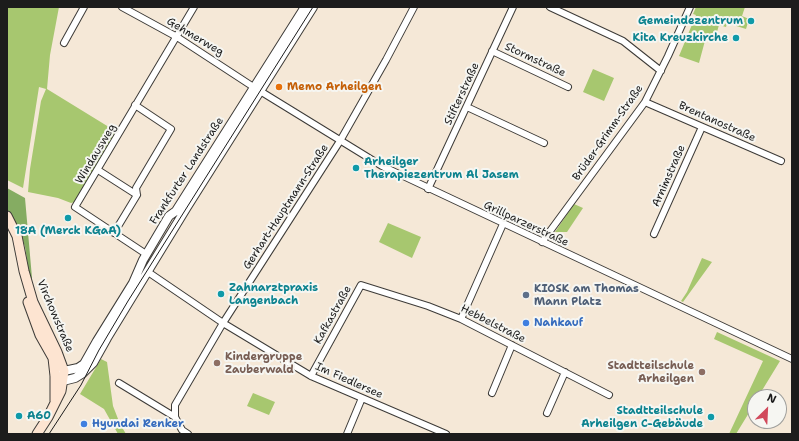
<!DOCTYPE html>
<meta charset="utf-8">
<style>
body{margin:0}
#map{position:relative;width:799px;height:441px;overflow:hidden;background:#f5e8d7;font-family:"Shantell Sans",sans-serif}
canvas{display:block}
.frame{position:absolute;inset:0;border:8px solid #1c1c1c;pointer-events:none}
.north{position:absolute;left:747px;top:389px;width:40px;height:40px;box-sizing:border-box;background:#f6f6f2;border:1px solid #9f9f9c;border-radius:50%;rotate:24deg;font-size:11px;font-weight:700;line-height:16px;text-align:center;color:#1c1c1c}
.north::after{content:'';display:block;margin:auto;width:14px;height:18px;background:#d1495b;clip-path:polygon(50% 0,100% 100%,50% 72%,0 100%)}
</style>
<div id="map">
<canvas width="799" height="441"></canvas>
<div class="frame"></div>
<div class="north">N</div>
</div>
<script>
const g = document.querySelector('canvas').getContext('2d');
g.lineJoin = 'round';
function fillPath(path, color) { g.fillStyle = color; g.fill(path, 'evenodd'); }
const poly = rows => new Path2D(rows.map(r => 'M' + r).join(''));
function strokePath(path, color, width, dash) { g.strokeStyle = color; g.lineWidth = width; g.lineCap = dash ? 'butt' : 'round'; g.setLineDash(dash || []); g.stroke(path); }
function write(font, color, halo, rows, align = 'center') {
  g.font = font + ' "Shantell Sans",sans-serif'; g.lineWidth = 4; g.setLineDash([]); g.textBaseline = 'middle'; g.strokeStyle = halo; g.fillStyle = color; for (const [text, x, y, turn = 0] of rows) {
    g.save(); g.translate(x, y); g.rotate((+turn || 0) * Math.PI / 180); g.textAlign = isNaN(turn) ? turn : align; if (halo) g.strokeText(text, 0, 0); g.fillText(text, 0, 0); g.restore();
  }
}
fillPath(poly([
 [7,7,59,7,50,55,47,89,117,132,75,202,71,203,58,198,28,192,30,169,41,101,46,89,39,87,23,188,7,180],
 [696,7,745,7,742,16,749,19,746,29,727,23,726,27,719,25,715,39,706,37,699,63,679,56,696,15,693,14],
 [593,69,614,78,604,101,583,92],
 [574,204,583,208,567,232,555,232],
 [388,223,421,237,412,258,379,242],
 [702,258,712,262,683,302,681,301,687,292],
 [717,332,780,361,758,397,755,397,755,403,736,434,729,434,763,361,714,339],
 [101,359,107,362,113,406,120,424,126,434,118,434,104,409,80,394],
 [253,393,275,402,269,415,247,406]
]), '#a7c76f');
fillPath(poly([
 [7,188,25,198,32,278,30,279,25,247,19,228,7,209]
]), '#85ac62');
const minor = poly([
 [122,7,177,37,255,88],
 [550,7,623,41,661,71],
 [64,43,84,7],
 [492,51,568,87],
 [260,91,382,166,792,359],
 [645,102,781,161],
 [467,107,544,143],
 [98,170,137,195],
 [428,189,513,7],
 [114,233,137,195,136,188,171,129,135,105],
 [654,234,702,127],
 [542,242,645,102,668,56,690,7],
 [146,254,75,207,194,7],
 [148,272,223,323,311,376,446,434],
 [461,319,503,224],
 [311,376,361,285,428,306,461,319,609,395],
 [119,383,175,417,182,430,188,434],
 [492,393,512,345],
 [547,413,565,372],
 [175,417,175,405,223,323,340,141,386,60,414,7],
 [347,434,362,398]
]);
const tertiary = poly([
 [305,7,176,211,169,216,143,260,133,283,97,341,84,364,78,368,64,371,55,376,63,381,75,378,83,373,93,363,107,338,187,207,313,7]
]);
const secondary = poly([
 [7,216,17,236,24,271,33,302,57,352,64,371,61,391,48,417,37,434],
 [28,302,40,335,53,358,55,376,55,401]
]);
strokePath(minor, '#3d3b38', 8);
strokePath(tertiary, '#3d3b38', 10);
strokePath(secondary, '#3d3b38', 11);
strokePath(minor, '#fff', 6);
strokePath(tertiary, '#fff', 8);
strokePath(secondary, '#fde4d1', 9);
strokePath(poly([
 [49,434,81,385,99,350,128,301,313,7]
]), '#1c1c1c', 1);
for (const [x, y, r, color] of [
 [751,21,4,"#0f9aa8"],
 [736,38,4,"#0f9aa8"],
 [279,87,4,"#e8710a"],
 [356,168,4,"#0f9aa8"],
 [68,218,4,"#0f9aa8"],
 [221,294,4,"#0f9aa8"],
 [526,295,4,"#5c6f8a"],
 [526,323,4,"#3f7fe0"],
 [217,363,4,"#8d6e63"],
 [702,372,4,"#8d6e63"],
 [19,416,4,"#0f9aa8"],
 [711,417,4,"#0f9aa8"],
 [84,424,4,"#3f7fe0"]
]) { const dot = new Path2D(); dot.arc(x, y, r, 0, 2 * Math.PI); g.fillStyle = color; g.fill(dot); strokePath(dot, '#f6f6f2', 1.5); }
write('bold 11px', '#0d838f', '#f6f6f2', [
 ["Gemeindezentrum",743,21],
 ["Kita Kreuzkirche",728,38],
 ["Arheilger",364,162,"left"],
 ["Therapiezentrum Al Jasem",364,175,"left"],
 ["18A (Merck KGaA)",68,231,"center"],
 ["Zahnarztpraxis",229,288,"left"],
 ["Langenbach",229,301,"left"],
 ["Stadtteilschule",703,411],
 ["Arheilgen C-Gebäude",703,424],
 ["A60",27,416,"left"]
], 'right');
write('11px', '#1c1c1c', '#f6f6f2', [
 ["Gehmerweg",195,37,31],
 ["Stormstraße",535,60,25],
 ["Stifterstraße",462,94,-65],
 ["Brentanostraße",717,122,24],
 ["Brüder-Grimm-Straße",608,133,-55],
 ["Windausweg",96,154,-59],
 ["Frankfurter Landstraße",187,171,-57],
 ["Arnimstraße",669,176,-66],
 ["Gerhart-Hauptmann-Straße",286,207,-57],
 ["Grillparzerstraße",526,224,25],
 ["Kafkastraße",333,315,-61],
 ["Virchowstraße",55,316,67],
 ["Hebbelstraße",493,324,27],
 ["Im Fiedlersee",349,381,24]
]);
write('bold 11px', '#c56008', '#f6f6f2', [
 ["Memo Arheilgen",287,87]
], 'left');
write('bold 11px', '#4e5e75', '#f6f6f2', [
 ["KIOSK am Thomas",534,289],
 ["Mann Platz",534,302]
], 'left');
write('bold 11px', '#366cbe', '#f6f6f2', [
 ["Nahkauf",534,323],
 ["Hyundai Renker",92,424]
], 'left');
write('bold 11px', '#785e54', '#f6f6f2', [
 ["Kindergruppe",225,357],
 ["Zauberwald",225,370],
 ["Stadtteilschule",694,366,"right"],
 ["Arheilgen",694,379,"right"]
], 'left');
</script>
